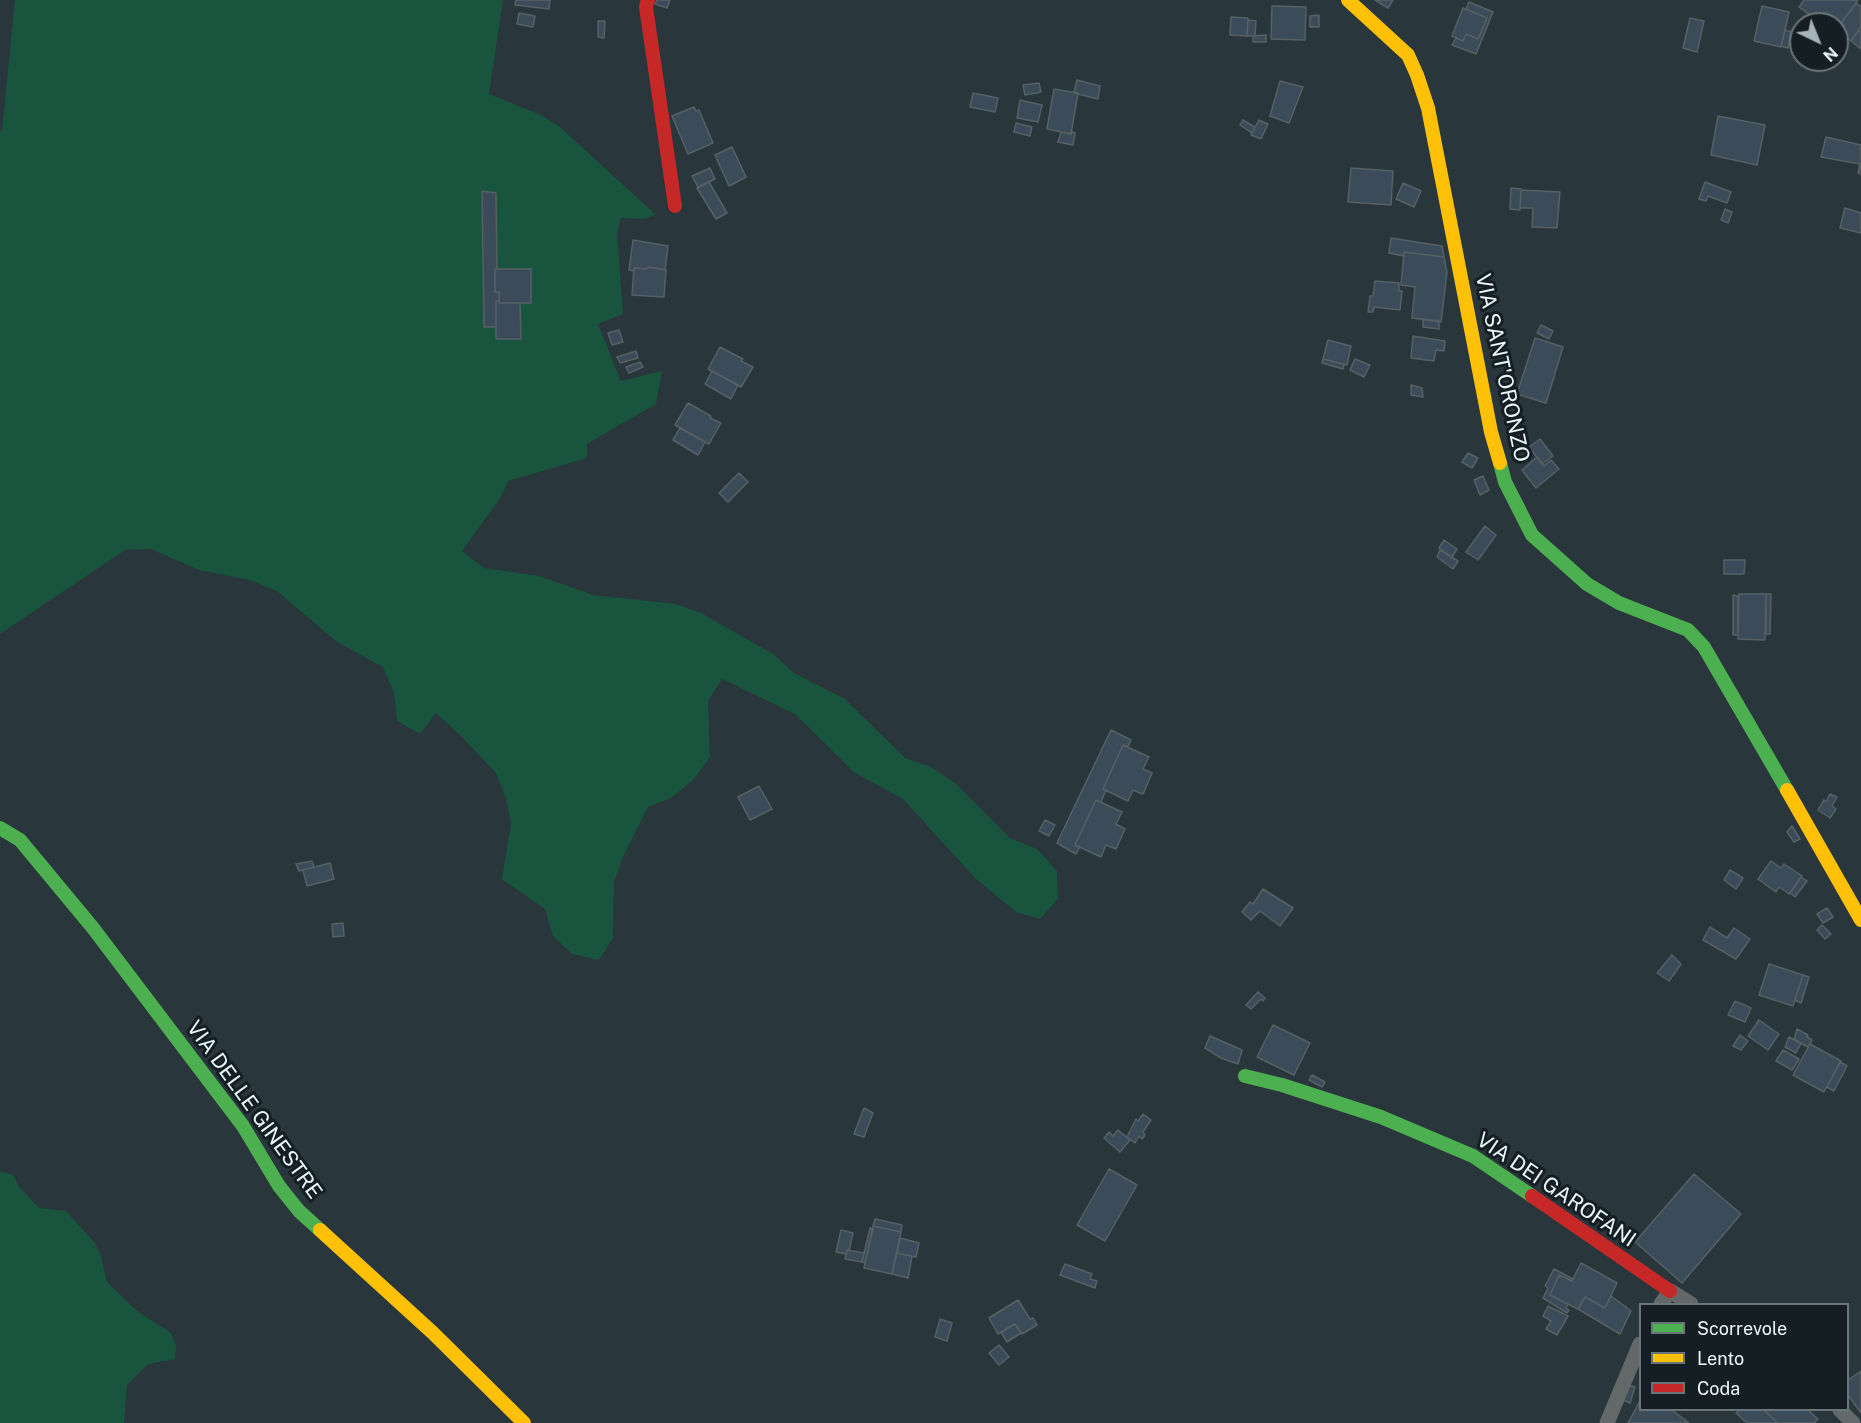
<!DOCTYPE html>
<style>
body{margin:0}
#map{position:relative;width:1861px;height:1423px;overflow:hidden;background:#29363b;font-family:"Public Sans",sans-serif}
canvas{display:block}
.legend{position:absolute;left:1639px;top:1303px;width:210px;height:108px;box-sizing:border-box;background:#151f23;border:2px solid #6a757a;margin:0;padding:8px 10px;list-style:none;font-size:18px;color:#e9f7fc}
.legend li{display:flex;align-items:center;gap:12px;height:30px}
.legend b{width:30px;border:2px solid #6a757a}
.north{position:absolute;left:1789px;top:12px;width:60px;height:60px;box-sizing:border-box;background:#151f23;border:2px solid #6a757a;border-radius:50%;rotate:137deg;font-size:16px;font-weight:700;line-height:24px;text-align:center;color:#e9f7fc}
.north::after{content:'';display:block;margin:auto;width:21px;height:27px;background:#a6b3b8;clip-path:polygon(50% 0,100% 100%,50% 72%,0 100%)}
</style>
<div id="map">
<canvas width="1861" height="1423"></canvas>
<ul class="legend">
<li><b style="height:8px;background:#4caf50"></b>Scorrevole</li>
<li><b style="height:8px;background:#ffc107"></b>Lento</li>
<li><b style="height:8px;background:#c62828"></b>Coda</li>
</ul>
<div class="north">N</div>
</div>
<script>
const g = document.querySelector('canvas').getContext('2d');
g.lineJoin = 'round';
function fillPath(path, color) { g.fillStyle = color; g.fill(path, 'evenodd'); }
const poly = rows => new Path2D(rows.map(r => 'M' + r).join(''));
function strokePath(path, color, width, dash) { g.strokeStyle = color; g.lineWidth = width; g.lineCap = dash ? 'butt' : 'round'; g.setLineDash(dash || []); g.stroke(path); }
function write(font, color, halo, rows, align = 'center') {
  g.font = font + ' "Public Sans",sans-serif'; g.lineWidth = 6; g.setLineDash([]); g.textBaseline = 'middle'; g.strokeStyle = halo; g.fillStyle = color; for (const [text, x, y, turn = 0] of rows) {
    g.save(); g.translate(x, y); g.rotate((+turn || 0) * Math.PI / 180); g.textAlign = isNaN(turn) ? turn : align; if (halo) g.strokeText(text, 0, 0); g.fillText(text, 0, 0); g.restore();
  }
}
fillPath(poly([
 [15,0,503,0,489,94,541,115,561,128,656,215,643,219,621,218,617,233,623,314,598,324,621,381,662,371,656,404,587,444,587,458,508,481,501,497,462,551,484,568,539,576,593,595,676,604,701,613,773,654,794,673,845,699,905,758,931,767,955,783,1010,838,1037,849,1057,871,1058,899,1040,919,1016,912,975,878,903,799,855,773,795,714,722,679,708,701,710,757,694,779,671,798,648,807,623,857,614,882,613,938,599,960,572,954,553,936,545,909,502,879,511,824,506,798,496,773,460,735,436,713,420,734,397,721,394,693,383,667,337,642,277,591,250,580,199,570,151,549,125,550,0,634,0,130,2,131],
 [0,1171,13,1175,19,1187,39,1208,66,1211,95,1243,101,1256,107,1282,137,1311,171,1333,176,1345,175,1359,148,1364,127,1385,124,1423,0,1423]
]), '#19543e');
const building = poly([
 [516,0,550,0,549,9,515,5,516,0],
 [657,0,670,0,667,8,655,4,657,0],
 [1375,0,1393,0,1388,8,1375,0],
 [1804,0,1858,0,1837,29,1837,24,1822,24,1799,7,1804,0],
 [1469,2,1493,12,1476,54,1452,45,1456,38,1463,41,1466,34,1478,39,1487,18,1466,9,1469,2],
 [1856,3,1861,7,1861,27,1851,41,1837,31,1837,29,1856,3],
 [1272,6,1306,7,1305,40,1271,39,1272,6],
 [1762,6,1789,12,1781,47,1754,41,1762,6],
 [1463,8,1487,18,1478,39,1466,34,1463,41,1452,36,1463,8],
 [519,13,535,16,533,27,517,24,519,13],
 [1319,15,1319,27,1310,27,1310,16,1319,15],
 [1231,17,1248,18,1247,36,1230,35,1231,17],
 [1690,18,1704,21,1697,52,1683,48,1690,18],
 [1248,20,1256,21,1255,36,1247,36,1248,20],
 [598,21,605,21,604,38,598,37,598,21],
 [1785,30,1791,32,1788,48,1781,46,1785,30],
 [1859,30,1861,31,1861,49,1851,41,1859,30],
 [1266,35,1266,42,1253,42,1253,36,1266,35],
 [1077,80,1100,86,1098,99,1074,93,1077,80],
 [1280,81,1303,87,1289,123,1270,116,1280,81],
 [1039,83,1041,92,1025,95,1023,85,1039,83],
 [1054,89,1078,93,1071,134,1047,129,1054,89],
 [973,93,998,98,995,112,970,107,973,93],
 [1020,100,1042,105,1038,122,1017,118,1020,100],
 [694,107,696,111,699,110,713,143,688,154,672,116,694,107],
 [1718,116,1765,125,1757,165,1711,155,1718,116],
 [1243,120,1255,127,1252,133,1240,125,1243,120],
 [1259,120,1268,124,1261,139,1251,135,1259,120],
 [1016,123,1032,127,1030,136,1014,132,1016,123],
 [1071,131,1075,133,1073,145,1058,142,1061,132,1071,134,1071,131],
 [1826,137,1861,145,1861,174,1858,173,1860,164,1821,157,1826,137],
 [732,147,746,177,729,186,715,155,732,147],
 [710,168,715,179,698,187,692,176,710,168],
 [1351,168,1393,171,1391,205,1348,202,1351,168],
 [709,182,727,213,716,219,697,188,709,182],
 [1705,182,1731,192,1727,203,1708,196,1706,201,1699,199,1705,182],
 [1403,183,1421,191,1414,207,1396,199,1403,183],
 [1511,188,1521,189,1520,210,1510,209,1511,188],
 [1521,190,1560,192,1557,228,1532,227,1533,208,1520,208,1521,190],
 [482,191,496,193,497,269,495,269,495,292,499,292,499,301,496,301,496,327,484,327,482,191],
 [1845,208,1861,213,1861,233,1840,228,1845,208],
 [1725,209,1732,212,1728,223,1721,220,1725,209],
 [1391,238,1442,246,1444,257,1404,252,1404,256,1389,253,1391,238],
 [633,240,668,246,665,270,648,267,647,269,634,268,634,271,629,270,633,240],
 [1404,252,1444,257,1447,272,1441,322,1412,318,1415,287,1401,285,1404,252],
 [648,267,666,270,664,297,632,295,634,268,647,269,648,267],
 [495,269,531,269,531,303,499,303,499,292,495,292,495,269],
 [1375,281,1399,283,1399,291,1402,291,1400,310,1374,307,1373,312,1368,312,1370,296,1373,296,1375,281],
 [496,301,499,301,499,303,520,303,521,339,496,339,496,301],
 [1423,319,1439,321,1439,329,1423,327,1423,319],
 [1541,325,1553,331,1549,339,1537,333,1541,325],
 [619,330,623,342,612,345,608,333,619,330],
 [1413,336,1445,341,1444,351,1436,350,1434,361,1411,358,1413,336],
 [1535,338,1563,347,1546,403,1517,394,1535,338],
 [1328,340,1351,346,1347,365,1323,359,1328,340],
 [720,347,743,359,741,361,753,367,741,387,708,369,720,347],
 [636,351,638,358,620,363,617,357,636,351],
 [1323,359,1344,364,1343,369,1322,363,1323,359],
 [1355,359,1370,365,1364,377,1350,370,1355,359],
 [640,362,643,367,629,373,626,367,640,362],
 [712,371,738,385,731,399,705,384,712,371],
 [1411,385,1422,388,1423,397,1411,395,1411,385],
 [688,403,711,416,710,418,721,423,709,444,675,425,688,403],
 [680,428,705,442,698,455,673,440,680,428],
 [1540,439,1553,456,1542,464,1529,447,1540,439],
 [1468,453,1478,458,1472,468,1462,462,1468,453],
 [1537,457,1544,466,1551,460,1559,469,1536,488,1522,470,1537,457],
 [739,473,748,482,728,502,719,493,739,473],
 [1483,476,1489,490,1480,495,1474,480,1483,476],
 [1485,526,1496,535,1478,560,1466,552,1485,526],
 [1444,540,1457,549,1452,557,1439,548,1444,540],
 [1440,550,1458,561,1453,569,1437,557,1440,550],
 [1724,560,1745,560,1744,574,1724,574,1724,560],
 [1739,594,1766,594,1765,640,1738,639,1739,594],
 [1766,594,1771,594,1770,634,1766,634,1766,594],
 [1733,595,1738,596,1738,635,1733,635,1733,595],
 [1111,730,1131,740,1128,747,1123,745,1103,789,1106,790,1101,802,1096,800,1075,845,1080,847,1076,854,1057,843,1111,730],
 [1123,745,1149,757,1143,769,1152,773,1143,794,1133,790,1128,801,1103,789,1123,745],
 [759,786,772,809,750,820,738,797,759,786],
 [1830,794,1837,797,1832,806,1836,809,1830,818,1818,810,1824,800,1826,802,1830,794],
 [1096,800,1122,812,1116,824,1125,829,1116,849,1106,845,1101,857,1075,845,1096,800],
 [1045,820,1055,825,1049,836,1039,831,1045,820],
 [1792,826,1800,839,1794,842,1787,832,1792,826],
 [312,861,314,867,299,871,296,864,312,861],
 [1771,861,1781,868,1784,864,1802,876,1789,894,1779,887,1776,892,1758,879,1771,861],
 [330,863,334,879,307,886,303,870,330,863],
 [1730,870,1743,878,1736,889,1724,880,1730,870],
 [1801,877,1807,881,1795,897,1790,893,1801,877],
 [1263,889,1293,908,1280,926,1260,911,1251,920,1242,912,1250,902,1253,904,1263,889],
 [1827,908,1833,917,1823,923,1817,914,1827,908],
 [343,923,344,936,333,937,332,924,343,923],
 [1822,925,1831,934,1825,939,1817,930,1822,925],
 [1710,927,1727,938,1734,928,1750,939,1736,959,1703,940,1710,927],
 [1672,955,1681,964,1669,981,1657,973,1672,955],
 [1769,964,1803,975,1793,1006,1759,995,1769,964],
 [1803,975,1809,977,1801,1003,1795,1000,1803,975],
 [1258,992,1265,998,1263,1001,1261,999,1251,1009,1246,1005,1258,992],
 [1735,1001,1751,1008,1745,1022,1728,1015,1735,1001],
 [1759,1020,1779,1034,1768,1050,1748,1036,1759,1020],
 [1273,1025,1310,1043,1294,1075,1257,1057,1273,1025],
 [1797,1029,1808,1035,1807,1037,1812,1040,1808,1047,1794,1040,1797,1029],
 [1740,1035,1748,1041,1741,1050,1733,1046,1740,1035],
 [1210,1036,1242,1050,1238,1064,1221,1058,1205,1048,1210,1036],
 [1789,1037,1801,1043,1796,1053,1785,1047,1789,1037],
 [1810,1044,1841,1061,1824,1092,1793,1075,1810,1044],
 [1783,1050,1799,1059,1792,1070,1776,1061,1783,1050],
 [1840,1062,1847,1066,1834,1091,1827,1087,1840,1062],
 [1312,1075,1325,1082,1322,1087,1309,1080,1312,1075],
 [864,1108,873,1113,864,1137,854,1134,864,1108],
 [1143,1114,1151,1120,1143,1132,1145,1135,1142,1139,1139,1136,1135,1143,1127,1137,1136,1119,1138,1121,1143,1114],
 [1118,1130,1130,1140,1120,1152,1104,1138,1109,1132,1113,1136,1118,1130],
 [1109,1169,1137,1185,1105,1241,1077,1225,1109,1169],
 [1694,1174,1741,1214,1682,1283,1635,1242,1694,1174],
 [875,1219,902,1225,901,1232,873,1226,875,1219],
 [873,1226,901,1232,892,1274,864,1268,873,1226],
 [870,1228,873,1229,865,1263,862,1262,870,1228],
 [841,1230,853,1233,849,1251,847,1250,846,1254,836,1252,841,1230],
 [900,1238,919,1243,916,1257,897,1253,900,1238],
 [847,1250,864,1253,862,1262,845,1259,847,1250],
 [897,1253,912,1256,908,1278,892,1274,897,1253],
 [1581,1263,1617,1283,1605,1308,1585,1297,1578,1309,1550,1295,1559,1275,1572,1281,1581,1263],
 [1065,1264,1092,1274,1090,1279,1097,1281,1095,1288,1060,1275,1065,1264],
 [1554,1269,1573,1279,1572,1281,1559,1275,1550,1295,1568,1304,1566,1308,1569,1310,1567,1313,1543,1298,1548,1288,1545,1286,1554,1269],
 [1611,1296,1631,1311,1620,1334,1578,1309,1585,1297,1605,1308,1611,1296],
 [1018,1300,1030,1319,1033,1318,1037,1325,1022,1334,1015,1324,998,1334,989,1318,1018,1300],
 [1548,1306,1568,1316,1557,1335,1546,1329,1551,1321,1543,1316,1548,1306],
 [940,1319,952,1323,947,1341,935,1337,940,1319],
 [1015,1324,1021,1333,1007,1342,1001,1332,1015,1324],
 [999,1345,1009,1357,999,1365,989,1353,999,1345],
 [1861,1371,1861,1413,1848,1395,1848,1380,1861,1371],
 [1629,1385,1635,1387,1630,1403,1623,1400,1629,1385],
 [1640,1401,1640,1410,1672,1410,1689,1423,1628,1423,1640,1401],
 [1740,1410,1764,1410,1778,1423,1747,1423,1736,1413,1740,1410],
 [1764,1410,1808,1410,1818,1419,1814,1423,1778,1423,1764,1410]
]);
fillPath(building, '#3b4b59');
strokePath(building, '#576065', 1.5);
strokePath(poly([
 [1661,1304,1670,1291,1691,1304],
 [1840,1410,1853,1423],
 [1607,1423,1640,1344]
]), '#636969', 15);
strokePath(poly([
 [1500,463,1505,482,1532,535,1587,584,1619,603,1688,630,1704,647,1787,790],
 [0,828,20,840,93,928,243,1126,279,1186,299,1211,320,1230],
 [1245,1076,1282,1085,1381,1117,1473,1156,1532,1196]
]), '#4caf50', 14);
strokePath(poly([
 [1348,0,1408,55,1417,75,1428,108,1491,432,1500,463],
 [1787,790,1861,920],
 [320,1230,433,1333,524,1423]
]), '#ffc107', 14);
strokePath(poly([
 [648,0,646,7,675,206],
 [1532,1196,1670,1291]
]), '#c62828', 14);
write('21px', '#e9f7fc', '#151f23', [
 ["VIA SANT'ORONZO",1502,368,78],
 ["VIA DELLE GINESTRE",254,1110,54],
 ["VIA DEI GAROFANI",1556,1190,34]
]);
</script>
